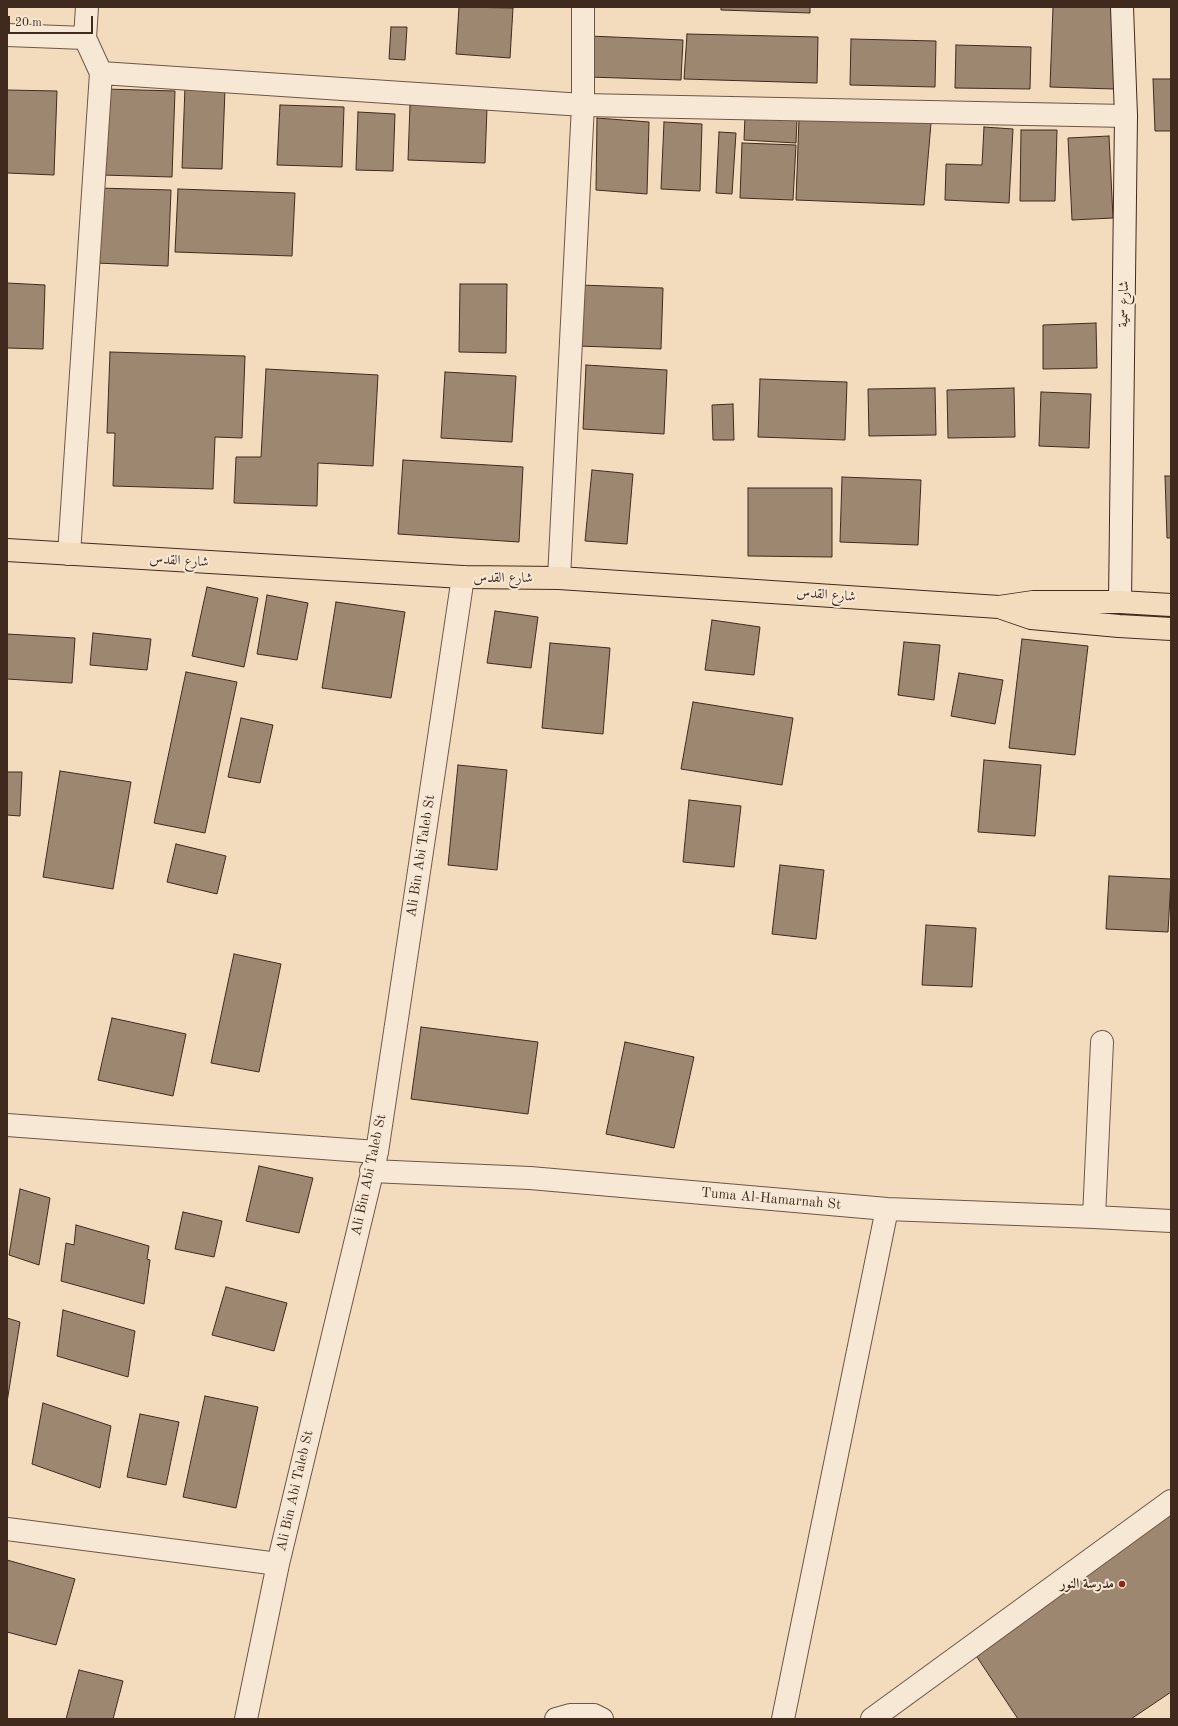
<!DOCTYPE html>
<meta charset="utf-8">
<style>
body{margin:0}
#map{position:relative;width:1178px;height:1726px;overflow:hidden;background:#f3dcbe;font-family:"Old Standard TT",serif}
canvas{display:block}
.frame{position:absolute;inset:0;border:8px solid #402a1e;pointer-events:none}
.scale{position:absolute;left:8px;top:16px;width:85px;height:18px;box-sizing:border-box;border:2px solid #402a1e;border-top:0;padding-left:5px;font-size:12px;line-height:14px;white-space:nowrap;color:#402a1e;-webkit-text-stroke:3px #f7e8d5;paint-order:stroke}
</style>
<div id="map">
<canvas width="1178" height="1726"></canvas>
<div class="frame"></div>
<div class="scale">20 m</div>
</div>
<script>
const g = document.querySelector('canvas').getContext('2d');
g.lineJoin = 'round';
function fillPath(path, color) { g.fillStyle = color; g.fill(path, 'evenodd'); }
const poly = rows => new Path2D(rows.map(r => 'M' + r).join(''));
function strokePath(path, color, width, dash) { g.strokeStyle = color; g.lineWidth = width; g.lineCap = dash ? 'butt' : 'round'; g.setLineDash(dash || []); g.stroke(path); }
function write(font, color, halo, rows, align = 'center') {
  g.font = font + ' "Old Standard TT",Amiri,serif'; g.lineWidth = 4; g.setLineDash([]); g.textBaseline = 'middle'; g.strokeStyle = halo; g.fillStyle = color; for (const [text, x, y, turn = 0] of rows) {
    g.save(); g.translate(x, y); g.rotate((+turn || 0) * Math.PI / 180); g.textAlign = isNaN(turn) ? turn : align; if (halo) g.strokeText(text, 0, 0); g.fillText(text, 0, 0); g.restore();
  }
}
const building = poly([
 [459,7,513,8,510,58,456,54,459,7],
 [721,7,810,7,810,13,721,10,721,7],
 [1053,7,1116,7,1114,89,1050,87,1053,7],
 [391,27,407,27,405,60,389,59,391,27],
 [687,34,818,37,817,83,684,79,687,34],
 [589,36,683,40,681,80,588,77,589,36],
 [851,39,936,41,935,87,850,85,851,39],
 [956,45,1031,47,1030,89,955,88,956,45],
 [1153,79,1171,79,1171,131,1155,131,1153,79],
 [185,87,225,89,222,169,182,168,185,87],
 [105,89,175,91,172,177,102,175,105,89],
 [7,90,57,91,54,175,7,173,7,90],
 [280,105,344,107,342,167,277,165,280,105],
 [410,105,487,108,485,163,408,160,410,105],
 [358,112,395,114,393,171,356,170,358,112],
 [745,116,797,120,796,143,744,140,745,116],
 [597,118,649,122,647,194,596,190,597,118],
 [799,119,931,123,924,205,796,200,799,119],
 [664,122,702,124,700,191,661,189,664,122],
 [984,127,1013,129,1009,203,945,200,946,164,982,165,984,127],
 [1021,130,1057,130,1055,201,1020,201,1021,130],
 [719,132,736,133,732,194,716,193,719,132],
 [1109,136,1113,218,1072,220,1068,138,1109,136],
 [742,143,796,145,793,200,740,198,742,143],
 [98,188,171,190,168,266,96,263,98,188],
 [178,189,295,193,292,256,175,252,178,189],
 [7,283,45,285,43,349,7,348,7,283],
 [460,284,507,284,506,353,459,352,460,284],
 [580,285,663,288,661,349,578,346,580,285],
 [1096,323,1097,368,1043,369,1043,325,1096,323],
 [110,352,245,356,242,438,215,437,213,489,113,486,115,433,107,433,110,352],
 [586,365,667,370,664,434,583,429,586,365],
 [266,369,378,375,373,466,318,463,317,506,234,503,236,457,261,457,266,369],
 [445,372,516,376,512,442,441,438,445,372],
 [760,379,847,382,845,440,758,437,760,379],
 [935,388,936,435,869,436,868,389,935,388],
 [1014,388,1015,437,948,438,947,390,1014,388],
 [1041,392,1091,394,1089,448,1039,446,1041,392],
 [733,404,734,440,713,440,712,405,733,404],
 [403,460,523,467,519,542,398,534,403,460],
 [592,470,633,474,627,544,585,541,592,470],
 [1165,476,1171,476,1171,538,1167,538,1165,476],
 [842,477,921,480,918,545,840,542,842,477],
 [748,488,832,488,832,557,748,556,748,488],
 [207,587,258,598,244,667,192,656,207,587],
 [267,595,308,603,297,660,257,654,267,595],
 [336,602,405,612,391,698,322,688,336,602],
 [495,611,538,617,531,668,487,663,495,611],
 [712,620,760,627,754,675,705,670,712,620],
 [93,633,151,639,147,670,90,665,93,633],
 [7,634,75,638,72,683,7,679,7,634],
 [1022,639,1088,646,1075,755,1009,748,1022,639],
 [904,642,940,645,934,700,898,695,904,642],
 [550,643,610,648,603,734,542,728,550,643],
 [186,672,237,682,205,833,154,823,186,672],
 [959,673,1003,680,995,724,951,716,959,673],
 [693,702,793,718,782,785,681,769,693,702],
 [241,718,273,725,260,783,228,777,241,718],
 [984,760,1041,765,1035,836,978,832,984,760],
 [458,765,507,770,497,870,448,865,458,765],
 [60,771,131,782,113,889,43,877,60,771],
 [7,772,22,772,20,816,7,815,7,772],
 [689,800,741,806,734,867,683,862,689,800],
 [176,844,226,856,217,894,167,882,176,844],
 [780,865,824,870,816,939,772,934,780,865],
 [1109,876,1171,879,1168,932,1106,929,1109,876],
 [926,925,976,928,972,987,922,985,926,925],
 [234,954,281,964,259,1072,211,1063,234,954],
 [112,1018,186,1034,173,1096,98,1080,112,1018],
 [421,1027,538,1042,528,1114,411,1099,421,1027],
 [625,1042,694,1057,674,1148,606,1134,625,1042],
 [259,1166,313,1178,299,1233,246,1221,259,1166],
 [20,1189,50,1198,39,1265,9,1255,20,1189],
 [183,1212,222,1221,214,1257,175,1249,183,1212],
 [76,1225,149,1246,147,1259,150,1260,144,1304,61,1281,66,1243,74,1245,76,1225],
 [226,1287,287,1303,274,1351,212,1335,226,1287],
 [63,1310,135,1331,128,1377,57,1356,63,1310],
 [7,1318,20,1322,7,1402,7,1318],
 [205,1396,258,1407,236,1508,183,1497,205,1396],
 [43,1403,111,1426,100,1488,32,1464,43,1403],
 [140,1414,179,1422,166,1485,127,1477,140,1414],
 [1171,1513,1171,1692,1131,1719,1018,1719,975,1654,1171,1513],
 [7,1560,75,1579,56,1645,7,1632,7,1560],
 [79,1670,123,1681,113,1719,66,1719,79,1670]
]);
fillPath(building, '#9d8771');
strokePath(building, '#402a1e', 1);
const street = poly([
 [7,35,85,38],
 [101,73,583,105,1126,116],
 [69,554,101,73,85,38,87,7],
 [559,578,583,105,583,7],
 [7,1125,377,1152],
 [371,1171,530,1178,887,1209,1094,1217,1171,1221],
 [1094,1217,1102,1042],
 [7,1529,278,1564],
 [246,1719,278,1564,377,1152,463,577],
 [556,1719,570,1715,594,1715,602,1719],
 [783,1719,887,1209],
 [872,1719,1171,1501]
]);
const secondary = poly([
 [1120,602,1126,116,1122,7]
]);
const primary = poly([
 [7,550,463,577,559,578,999,607,1033,602,1120,602,1171,605],
 [1002,608,1031,618,1119,626,1171,629]
]);
strokePath(street, '#6d5646', 24);
strokePath(secondary, '#402a1e', 24);
strokePath(primary, '#402a1e', 24);
strokePath(street, '#f7e8d5', 22);
strokePath(secondary, '#f7e8d5', 22);
strokePath(primary, '#f3dcbe', 22);
for (const [x, y, r, color] of [
 [1122,1584,4,"#8f2418"]
]) { const dot = new Path2D(); dot.arc(x, y, r, 0, 2 * Math.PI); g.fillStyle = color; g.fill(dot); strokePath(dot, '#f7e8d5', 1.5); }
write('14px', '#402a1e', '#f7e8d5', [
 ["شارع سمية",1124,304,-89],
 ["شارع القدس",179,561,3],
 ["شارع القدس",503,578],
 ["شارع القدس",826,595,4],
 ["Ali Bin Abi Taleb St",421,856,-81],
 ["Ali Bin Abi Taleb St",369,1175,-78],
 ["Tuma Al-Hamarnah St",771,1199,5],
 ["Ali Bin Abi Taleb St",295,1491,-77]
]);
write('bold 14px', '#402a1e', '#f7e8d5', [
 ["مدرسة النور",1114,1584]
], 'right');
</script>
